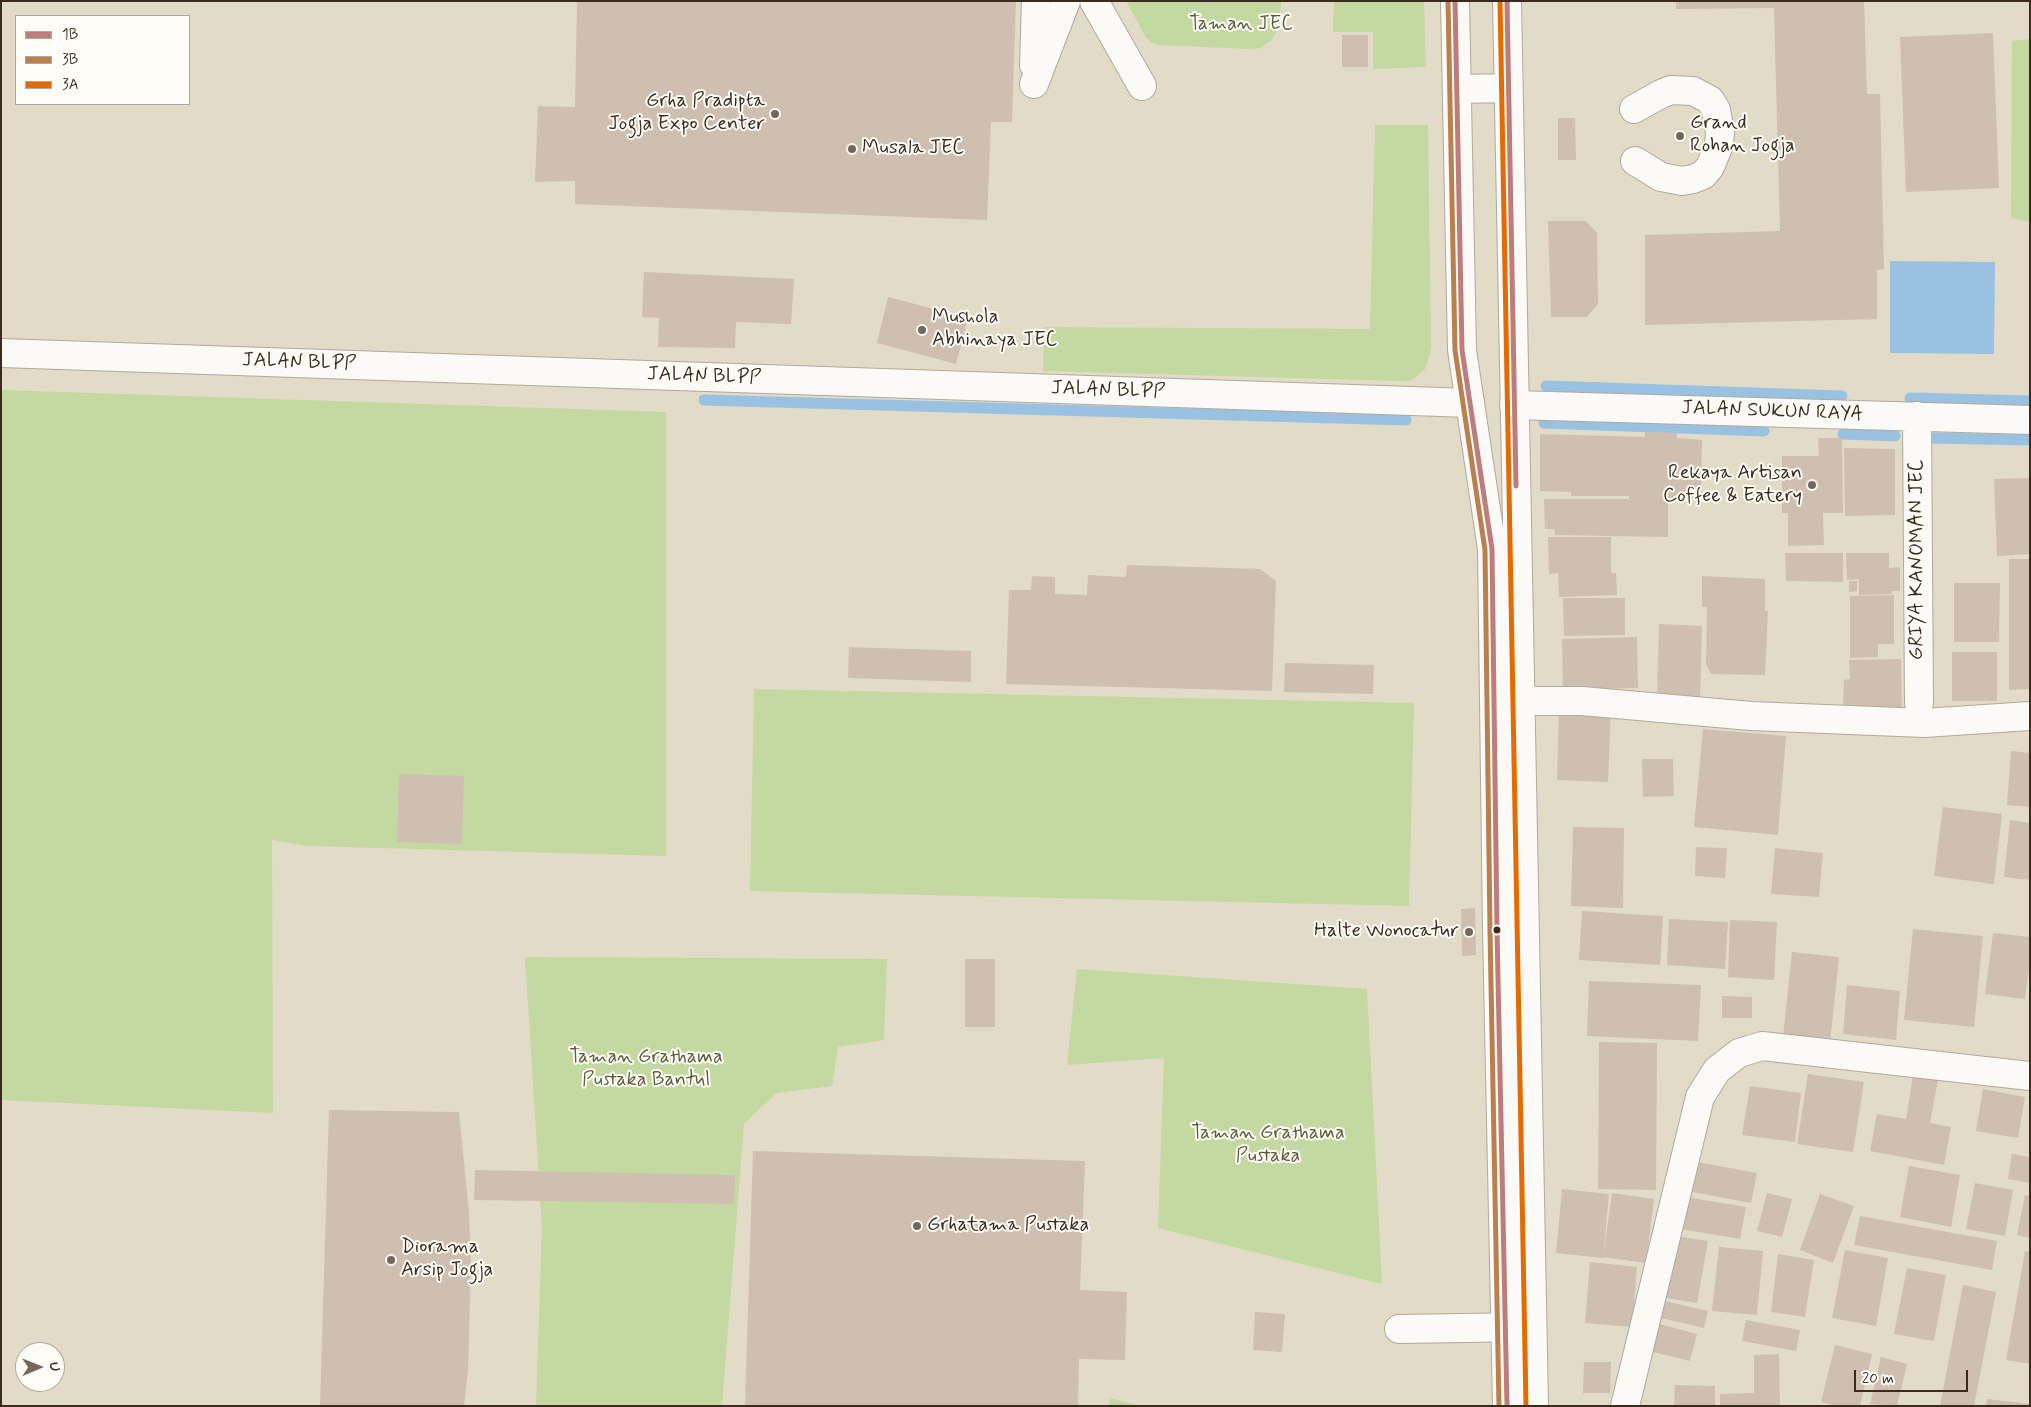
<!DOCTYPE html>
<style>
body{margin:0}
#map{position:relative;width:2031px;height:1407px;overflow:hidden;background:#e2dbc8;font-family:Mynerve,sans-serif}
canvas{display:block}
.frame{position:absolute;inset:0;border:2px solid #3b2a1e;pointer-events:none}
.legend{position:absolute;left:15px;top:15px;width:175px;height:90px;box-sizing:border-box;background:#fdfcf7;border:1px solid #afa8a0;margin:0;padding:6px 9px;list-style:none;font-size:15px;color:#3b2a1e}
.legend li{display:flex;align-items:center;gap:10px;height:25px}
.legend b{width:25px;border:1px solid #afa8a0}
.north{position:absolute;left:15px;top:1342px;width:50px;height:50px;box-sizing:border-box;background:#fdfcf7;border:1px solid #afa8a0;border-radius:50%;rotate:89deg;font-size:14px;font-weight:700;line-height:20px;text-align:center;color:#3b2a1e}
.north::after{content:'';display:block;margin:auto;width:18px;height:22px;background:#75685a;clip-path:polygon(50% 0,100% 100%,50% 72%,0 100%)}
.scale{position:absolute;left:1854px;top:1370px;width:114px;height:22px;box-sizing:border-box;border:2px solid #3b2a1e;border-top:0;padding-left:6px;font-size:15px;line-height:18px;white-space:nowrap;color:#3b2a1e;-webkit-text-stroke:4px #fdfcf7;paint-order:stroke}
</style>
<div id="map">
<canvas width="2031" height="1407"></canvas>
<div class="frame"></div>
<ul class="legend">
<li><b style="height:6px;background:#bd7d7c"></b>1B</li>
<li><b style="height:6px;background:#ba804d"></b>3B</li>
<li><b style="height:6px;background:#e56a00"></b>3A</li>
</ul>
<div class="north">U</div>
<div class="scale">20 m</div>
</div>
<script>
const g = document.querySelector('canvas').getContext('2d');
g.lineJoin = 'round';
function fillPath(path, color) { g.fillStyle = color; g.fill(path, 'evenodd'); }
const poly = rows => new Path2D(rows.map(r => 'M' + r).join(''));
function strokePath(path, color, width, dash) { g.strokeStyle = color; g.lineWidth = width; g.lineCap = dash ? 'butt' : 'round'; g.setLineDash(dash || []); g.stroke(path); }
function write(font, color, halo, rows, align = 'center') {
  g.font = font + ' Mynerve,sans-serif'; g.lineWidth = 4; g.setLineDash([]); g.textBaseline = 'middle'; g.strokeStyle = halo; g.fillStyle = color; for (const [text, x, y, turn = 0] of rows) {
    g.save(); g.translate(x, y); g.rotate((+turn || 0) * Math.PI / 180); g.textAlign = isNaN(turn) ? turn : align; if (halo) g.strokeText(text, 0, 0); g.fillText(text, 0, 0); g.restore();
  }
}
fillPath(poly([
 [1126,1,1281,1,1280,25,1272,40,1260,48,1251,49,1158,45,1150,42,1145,36],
 [1334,1,1424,1,1426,67,1373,69,1373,32,1333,32],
 [2030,39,2030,222,2011,218,2012,41],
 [1375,125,1428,125,1431,348,1426,368,1416,377,1410,381,1402,381,1043,371,1044,327,1370,329],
 [1,390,666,412,666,856,308,846,272,840,273,1113,1,1100],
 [754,689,1414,703,1409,906,750,891],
 [525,957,887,959,884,1040,838,1047,832,1086,776,1093,744,1124,722,1406,536,1406,542,1227],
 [1077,969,1367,989,1382,1284,1158,1228,1164,1058,1067,1065],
 [1110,1398,1140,1406,1109,1406]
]), '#c4d8a1');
fillPath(poly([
 [1890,261,1995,262,1994,354,1890,353]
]), '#99c2e2');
strokePath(poly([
 [1546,386,1842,396],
 [1910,398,2030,401],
 [704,400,1406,420],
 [1544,423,1764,431],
 [1843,434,1895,436],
 [1931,438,2030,440]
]), '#99c2e2', 11);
fillPath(poly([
 [577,1,1016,1,1012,122,991,122,987,220,575,204,575,181,535,182,538,106,575,107],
 [1676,1,1864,1,1867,94,1880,94,1884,269,1877,270,1877,319,1645,325,1645,235,1780,231,1774,8,1676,9],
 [1993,33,1999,188,1906,192,1900,37],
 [1342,35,1368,35,1368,67,1342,67],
 [1558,118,1575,118,1576,160,1558,160],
 [1548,221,1586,221,1597,233,1598,304,1587,317,1551,317],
 [644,272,794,279,791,324,736,322,735,348,658,347,659,318,642,317],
 [888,297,968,318,956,364,877,343],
 [1645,432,1677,433,1677,438,1702,440,1701,499,1668,499,1668,537,1555,535,1554,529,1545,529,1544,499,1629,499,1629,496,1571,496,1571,492,1540,491,1540,434,1645,437],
 [1818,438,1842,438,1843,513,1823,513,1824,545,1788,546,1788,513,1782,513,1782,456,1819,456],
 [1844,448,1895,449,1895,515,1845,516],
 [2030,478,2030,554,1997,556,1994,479],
 [1548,537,1611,537,1611,573,1616,573,1617,595,1559,597,1558,573,1549,574],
 [1785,553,1843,553,1843,582,1786,581],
 [1846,553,1889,553,1889,568,1900,567,1900,591,1892,591,1892,594,1859,595,1859,579,1847,580],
 [2009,559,2030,559,2030,689,2009,690],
 [1127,565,1260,569,1276,581,1272,691,1006,684,1009,590,1031,590,1032,576,1055,577,1055,594,1087,595,1088,575,1126,577],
 [1702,576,1765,579,1765,611,1768,611,1765,675,1711,674,1706,664,1707,607,1702,607],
 [1849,581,1857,581,1857,591,1849,592],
 [1954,583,2000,583,1999,642,1954,642],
 [1894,595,1894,644,1878,644,1878,657,1850,658,1850,596],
 [1563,598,1625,598,1625,635,1564,636],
 [1659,624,1702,626,1700,699,1657,698],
 [1637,637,1638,688,1563,690,1562,639],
 [849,647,971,651,971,682,848,678],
 [1952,652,1997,652,1997,701,1952,701],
 [1901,659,1902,717,1843,715,1844,680,1850,679,1849,660],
 [1285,663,1374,665,1373,694,1284,692],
 [1559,708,1611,709,1608,782,1557,780],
 [1703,729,1786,736,1778,835,1694,827],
 [2011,751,2030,753,2030,807,2007,805],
 [1642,759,1673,759,1674,796,1643,797],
 [399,774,464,776,462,844,397,842],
 [1943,807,2002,814,1994,884,1934,876],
 [2010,820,2030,823,2030,880,2004,877],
 [1573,827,1624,828,1623,908,1571,906],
 [1696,847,1727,848,1725,878,1695,876],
 [1775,848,1823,853,1819,897,1771,894],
 [1475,908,1476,955,1462,956,1461,909],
 [1582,911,1663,916,1660,965,1579,960],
 [1669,919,1728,922,1725,969,1667,965],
 [1730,920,1777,922,1774,980,1728,977],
 [1913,929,1983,936,1974,1027,1904,1020],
 [1993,933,2030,937,2030,960,2025,999,1985,994],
 [1792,952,1839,957,1830,1043,1783,1037],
 [965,959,995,959,995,1027,965,1027],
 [1589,981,1701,985,1698,1041,1587,1036],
 [1847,985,1900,991,1896,1040,1843,1034],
 [1722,996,1752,997,1752,1018,1722,1018],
 [1599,1042,1657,1043,1656,1190,1598,1189],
 [1808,1074,1864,1082,1853,1152,1797,1144],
 [1913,1076,1938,1080,1930,1123,1951,1127,1944,1165,1870,1151,1877,1114,1906,1119],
 [1750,1086,1801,1093,1795,1142,1742,1135],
 [1983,1089,2025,1097,2018,1138,1976,1131],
 [329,1110,459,1112,469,1212,471,1264,468,1370,464,1406,320,1406],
 [753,1151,1085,1161,1080,1290,1127,1292,1125,1360,1079,1359,1078,1406,745,1406],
 [2012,1154,2030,1157,2030,1183,2008,1179],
 [1692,1161,1757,1173,1751,1203,1687,1191],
 [1909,1166,1960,1175,1951,1227,1900,1217],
 [475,1170,735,1175,734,1204,474,1200],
 [1975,1183,2013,1190,2005,1236,1966,1229],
 [1562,1189,1609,1194,1603,1258,1556,1253],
 [1612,1193,1654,1199,1646,1263,1603,1257],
 [1767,1193,1792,1199,1782,1237,1757,1231],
 [1820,1194,1854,1206,1833,1263,1800,1250],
 [2025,1195,2030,1196,2030,1238,2017,1235],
 [1686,1197,1746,1207,1740,1239,1680,1229],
 [1860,1216,1997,1241,1992,1270,1854,1245],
 [1669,1235,1708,1241,1697,1303,1660,1297],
 [1719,1247,1763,1251,1757,1315,1712,1311],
 [1845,1250,1888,1258,1876,1326,1832,1318],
 [2025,1251,2030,1252,2030,1364,2006,1360],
 [1778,1254,1814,1260,1805,1317,1771,1312],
 [1590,1262,1637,1267,1632,1327,1585,1323],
 [1907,1268,1946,1275,1934,1341,1894,1334],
 [1963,1285,1996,1292,1974,1406,1940,1406],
 [1656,1299,1708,1311,1704,1328,1652,1316],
 [1255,1312,1285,1314,1282,1352,1253,1350],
 [1746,1320,1800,1330,1796,1351,1742,1341],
 [1652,1322,1697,1334,1690,1361,1645,1350],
 [1835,1345,1872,1354,1860,1406,1837,1406,1821,1402],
 [1779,1354,1780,1406,1720,1406,1720,1394,1754,1393,1754,1355],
 [1881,1357,1907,1364,1897,1406,1870,1404],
 [1584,1362,1611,1362,1610,1393,1583,1393],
 [1675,1385,1715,1386,1715,1406,1674,1406],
 [1987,1399,2030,1404,2030,1406,1986,1406]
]), '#cfbfb1');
const minor = poly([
 [1094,1,1142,86],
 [1034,65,1036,1],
 [1034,84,1066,1],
 [1634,109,1661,94,1671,90,1693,91,1710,100,1716,110,1720,132,1719,145,1710,167,1703,175,1693,179,1682,181,1661,177,1635,161],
 [1,353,1470,403],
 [1514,405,2030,420],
 [1917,416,1919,703],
 [1520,701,1582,701,1751,716,1924,723,2030,716],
 [1399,1329,1528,1327],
 [1625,1406,1700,1097,1717,1070,1739,1053,1762,1046,2030,1076]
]);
const major = poly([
 [1455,1,1462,350,1492,549,1497,930,1507,1406],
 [1507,1,1534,1406],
 [1457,89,1508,88]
]);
strokePath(minor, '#b0aa9d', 30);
strokePath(major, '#b0aa9d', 30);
strokePath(minor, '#fbfaf7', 28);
strokePath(major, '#fbfaf7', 28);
strokePath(poly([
 [1455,1,1462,350,1492,549,1497,930,1507,1406],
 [1507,1,1516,486]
]), '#bd7d7c', 5);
strokePath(poly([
 [1448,1,1455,350,1485,550,1490,930,1499,1406]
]), '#ba804d', 5);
strokePath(poly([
 [1500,1,1526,1406]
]), '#e56a00', 5);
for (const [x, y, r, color] of [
 [775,114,5,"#75685a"],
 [1680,136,5,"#75685a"],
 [852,149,5,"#75685a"],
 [922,330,5,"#75685a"],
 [1812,485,5,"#75685a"],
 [1497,930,4.5,"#3b2a1e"],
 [1469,932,5,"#75685a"],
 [917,1226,5,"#75685a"],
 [391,1260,5,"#75685a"]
]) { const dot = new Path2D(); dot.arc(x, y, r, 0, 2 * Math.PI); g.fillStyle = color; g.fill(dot); strokePath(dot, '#fdfcf7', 2); }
write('20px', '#5d5d3c', '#fdfcf7', [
 ["Taman JEC",1241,25],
 ["Taman Grathama",646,1058],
 ["Pustaka Bantul",646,1081],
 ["Taman Grathama",1268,1134],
 ["Pustaka",1268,1157]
]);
write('20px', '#3b2a1e', '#fdfcf7', [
 ["Grha Pradipta",765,102,"right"],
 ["Jogja Expo Center",765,125,"right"],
 ["Grand",1690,124],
 ["Rohan Jogja",1690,147],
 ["Musala JEC",862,149],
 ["Mushola",932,318],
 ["Abhinaya JEC",932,341],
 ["Rekaya Artisan",1802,474,"right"],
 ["Coffee & Eatery",1802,497,"right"],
 ["Halte Wonocatur",1459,932,"right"],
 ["Grhatama Pustaka",927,1226],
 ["Diorama",401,1248],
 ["Arsip Jogja",401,1271]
], 'left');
write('20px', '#3b2a1e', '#fdfcf7', [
 ["JALAN BLPP",299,363,2],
 ["JALAN BLPP",704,377,2],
 ["JALAN BLPP",1108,391,2],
 ["JALAN SUKUN RAYA",1772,412,2],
 ["GRIYA KANOMAN JEC",1918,560,-90]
]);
</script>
